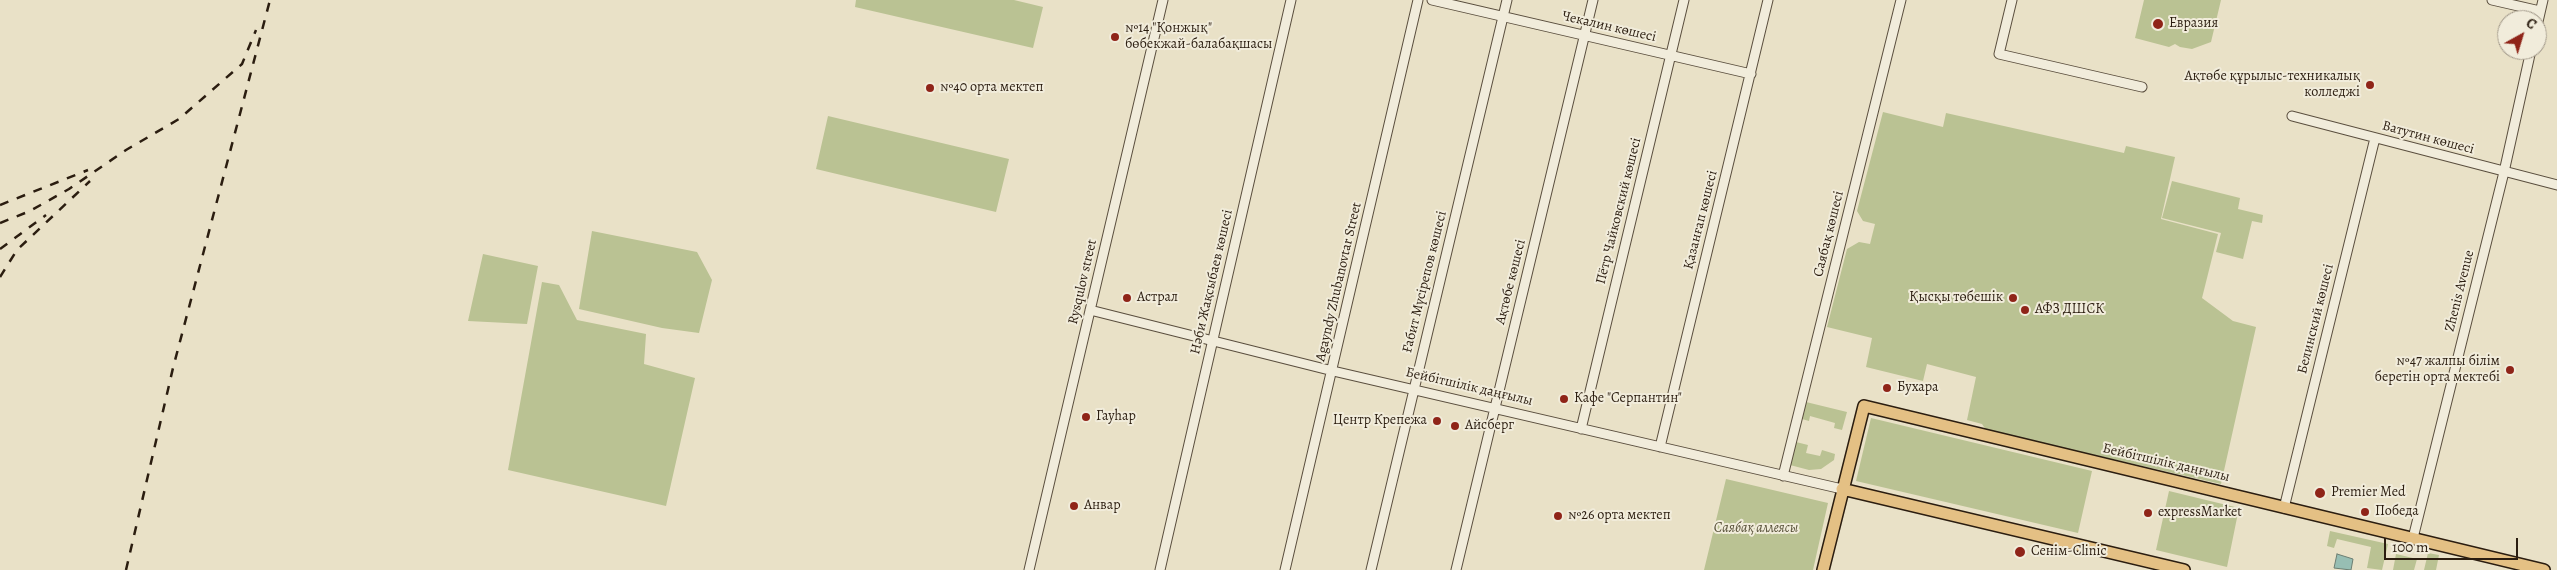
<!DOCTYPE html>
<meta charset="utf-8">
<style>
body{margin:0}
#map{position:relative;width:2557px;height:570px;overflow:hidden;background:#e9e1c7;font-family:Alegreya,serif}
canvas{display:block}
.north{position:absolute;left:2497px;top:10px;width:50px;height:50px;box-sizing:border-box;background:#f1ecdb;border:1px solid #a2998a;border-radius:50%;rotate:39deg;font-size:14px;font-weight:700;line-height:20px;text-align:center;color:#2b1d10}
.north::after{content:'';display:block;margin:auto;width:18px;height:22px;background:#8f2418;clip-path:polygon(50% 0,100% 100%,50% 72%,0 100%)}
.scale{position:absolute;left:2384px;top:538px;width:134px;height:22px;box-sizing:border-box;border:2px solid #2b1d10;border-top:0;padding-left:6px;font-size:15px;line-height:18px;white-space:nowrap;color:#2b1d10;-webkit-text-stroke:4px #f1ecdb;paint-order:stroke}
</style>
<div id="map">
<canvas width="2557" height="570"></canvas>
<div class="north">С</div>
<div class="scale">100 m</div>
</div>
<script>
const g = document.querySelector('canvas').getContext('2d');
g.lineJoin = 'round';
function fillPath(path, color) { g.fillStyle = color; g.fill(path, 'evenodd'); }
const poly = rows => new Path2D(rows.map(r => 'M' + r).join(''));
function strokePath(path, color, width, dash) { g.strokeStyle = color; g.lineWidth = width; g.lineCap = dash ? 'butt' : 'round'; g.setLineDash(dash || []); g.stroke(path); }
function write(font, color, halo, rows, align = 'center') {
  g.font = font + ' Alegreya,serif'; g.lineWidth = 4; g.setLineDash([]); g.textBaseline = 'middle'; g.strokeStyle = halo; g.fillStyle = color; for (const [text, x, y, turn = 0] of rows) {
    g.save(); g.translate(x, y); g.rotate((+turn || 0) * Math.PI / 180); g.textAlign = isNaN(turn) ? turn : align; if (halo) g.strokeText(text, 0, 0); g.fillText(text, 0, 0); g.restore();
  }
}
fillPath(poly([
 [856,0,1014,0,1043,7,1033,48,855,7],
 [2144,0,2221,0,2211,42,2192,49,2180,47,2175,44,2169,47,2135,38],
 [1883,112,1943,127,1946,113,2124,153,2126,146,2175,157,2161,219,2218,234,2202,298,2233,321,2256,327,2221,484,1986,430,1982,424,1967,420,1976,377,1927,364,1923,381,1866,367,1872,338,1827,327,1847,249,1859,242,1870,244,1875,224,1863,221,1857,211],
 [828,116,1009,159,996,212,816,169],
 [2172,181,2240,198,2238,209,2263,215,2262,223,2252,221,2243,259,2216,252,2221,233,2162,218],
 [592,231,697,252,712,280,699,333,662,328,579,309],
 [483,254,538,266,527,324,468,321],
 [542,282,559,285,577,320,646,334,644,364,695,378,666,506,508,470],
 [1806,402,1847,412,1842,430,1834,428,1835,423,1810,416,1809,421,1802,419],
 [1871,418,2092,471,2078,533,1856,481],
 [1796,442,1808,445,1806,453,1820,456,1822,450,1835,454,1834,460,1821,469,1809,470,1790,465],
 [1726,479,1828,503,1813,570,1704,570],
 [2169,491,2239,508,2227,567,2156,550],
 [2330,531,2388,544,2382,570,2367,568,2371,547,2337,539,2334,548,2327,546],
 [2428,553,2439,555,2436,570,2424,570],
 [2396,554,2417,559,2414,570,2393,570]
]), '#bac293');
const water = poly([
 [2337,554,2353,559,2351,570,2334,568,2337,554]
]);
fillPath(water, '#97beb3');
strokePath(water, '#6c7e72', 1);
const minor = poly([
 [1432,0,1751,74],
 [2012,0,1999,54,2142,87],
 [2492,0,2540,11],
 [2537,26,2543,0],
 [2292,116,2557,185],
 [1090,310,1333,371,1842,489],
 [1581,429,1684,0],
 [1660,447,1768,0],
 [1783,476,1901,0],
 [2284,508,2375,138],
 [2413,538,2504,172,2531,50],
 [1029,570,1163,0],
 [1160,570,1291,0],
 [1285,570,1418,0],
 [1371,570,1507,0],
 [1456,570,1593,0]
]);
const major = poly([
 [1842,489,2184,570],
 [1823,570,1864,406,2544,570]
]);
strokePath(minor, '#5a4e3e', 11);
strokePath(major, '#2b1d10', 14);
strokePath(minor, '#f1ecdb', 9);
strokePath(major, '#e4c084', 11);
strokePath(poly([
 [0,205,88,170],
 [0,223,30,211,69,189,126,150,179,119,242,64,256,30],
 [0,249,46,215],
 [0,277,17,250,90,181],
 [126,570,173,368,270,0]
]), '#2b1d10', 2.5, [9, 9]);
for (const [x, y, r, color] of [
 [2158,24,6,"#8f2418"],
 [1115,37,5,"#8f2418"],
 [2370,85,5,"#8f2418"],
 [930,88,5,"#8f2418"],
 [1127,298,5,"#8f2418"],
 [2013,298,5,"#8f2418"],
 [2025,310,5,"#8f2418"],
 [2510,370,5,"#8f2418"],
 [1887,388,5,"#8f2418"],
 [1564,399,5,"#8f2418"],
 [1086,417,5,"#8f2418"],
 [1437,421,5,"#8f2418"],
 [1455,426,5,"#8f2418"],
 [2320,493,6,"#8f2418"],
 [1074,506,5,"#8f2418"],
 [2365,512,5,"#8f2418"],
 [2148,513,5,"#8f2418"],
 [1558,516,5,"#8f2418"],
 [2020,552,6,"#8f2418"]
]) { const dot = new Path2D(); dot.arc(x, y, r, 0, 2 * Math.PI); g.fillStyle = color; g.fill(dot); strokePath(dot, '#f1ecdb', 2); }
write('14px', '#2b1d10', '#f1ecdb', [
 ["Евразия",2169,24],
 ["№14 \"Қонжық\"",1125,29],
 ["бөбекжай-балабақшасы",1125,45],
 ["Ақтөбе құрылыс-техникалық",2360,77,"right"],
 ["колледжі",2360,93,"right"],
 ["№40 орта мектеп",940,88],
 ["Астрал",1137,298],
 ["Қысқы төбешік",2003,298,"right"],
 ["АФЗ ДШСК",2035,310],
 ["№47 жалпы білім",2500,362,"right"],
 ["беретін орта мектебі",2500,378,"right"],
 ["Бухара",1897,388],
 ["Кафе \"Серпантин\"",1574,399],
 ["Гауhар",1096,417],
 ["Центр Крепежа",1427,421,"right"],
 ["Айсберг",1465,426],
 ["Premier Med",2331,493],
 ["Анвар",1084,506],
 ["Победа",2375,512],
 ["expressMarket",2158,513],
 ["№26 орта мектеп",1568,516],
 ["Сенім-Clinic",2031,552]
], 'left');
write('14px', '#2b1d10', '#f1ecdb', [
 ["Чекалин көшесі",1609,27,13],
 ["Ватутин көшесі",2428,138,15],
 ["Пётр Чайковский көшесі",1619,211,-76],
 ["Қазанғап көшесі",1701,220,-76],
 ["Саябақ көшесі",1829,234,-76],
 ["Rysqulov street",1083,282,-77],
 ["Нәби Жақсыбаев көшесі",1212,282,-77],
 ["Agayndy Zhubanovtar Street",1339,282,-77],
 ["Ғабит Мүсірепов көшесі",1425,282,-76],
 ["Ақтөбе көшесі",1511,282,-76],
 ["Zhenis Avenue",2460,291,-76],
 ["Белинский көшесі",2316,319,-76],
 ["Бейбітшілік даңғылы",1469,387,13],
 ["Бейбітшілік даңғылы",2166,463,13]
]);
write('italic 14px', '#564f37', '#f1ecdb', [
 ["Саябақ аллеясы",1756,529]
]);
</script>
